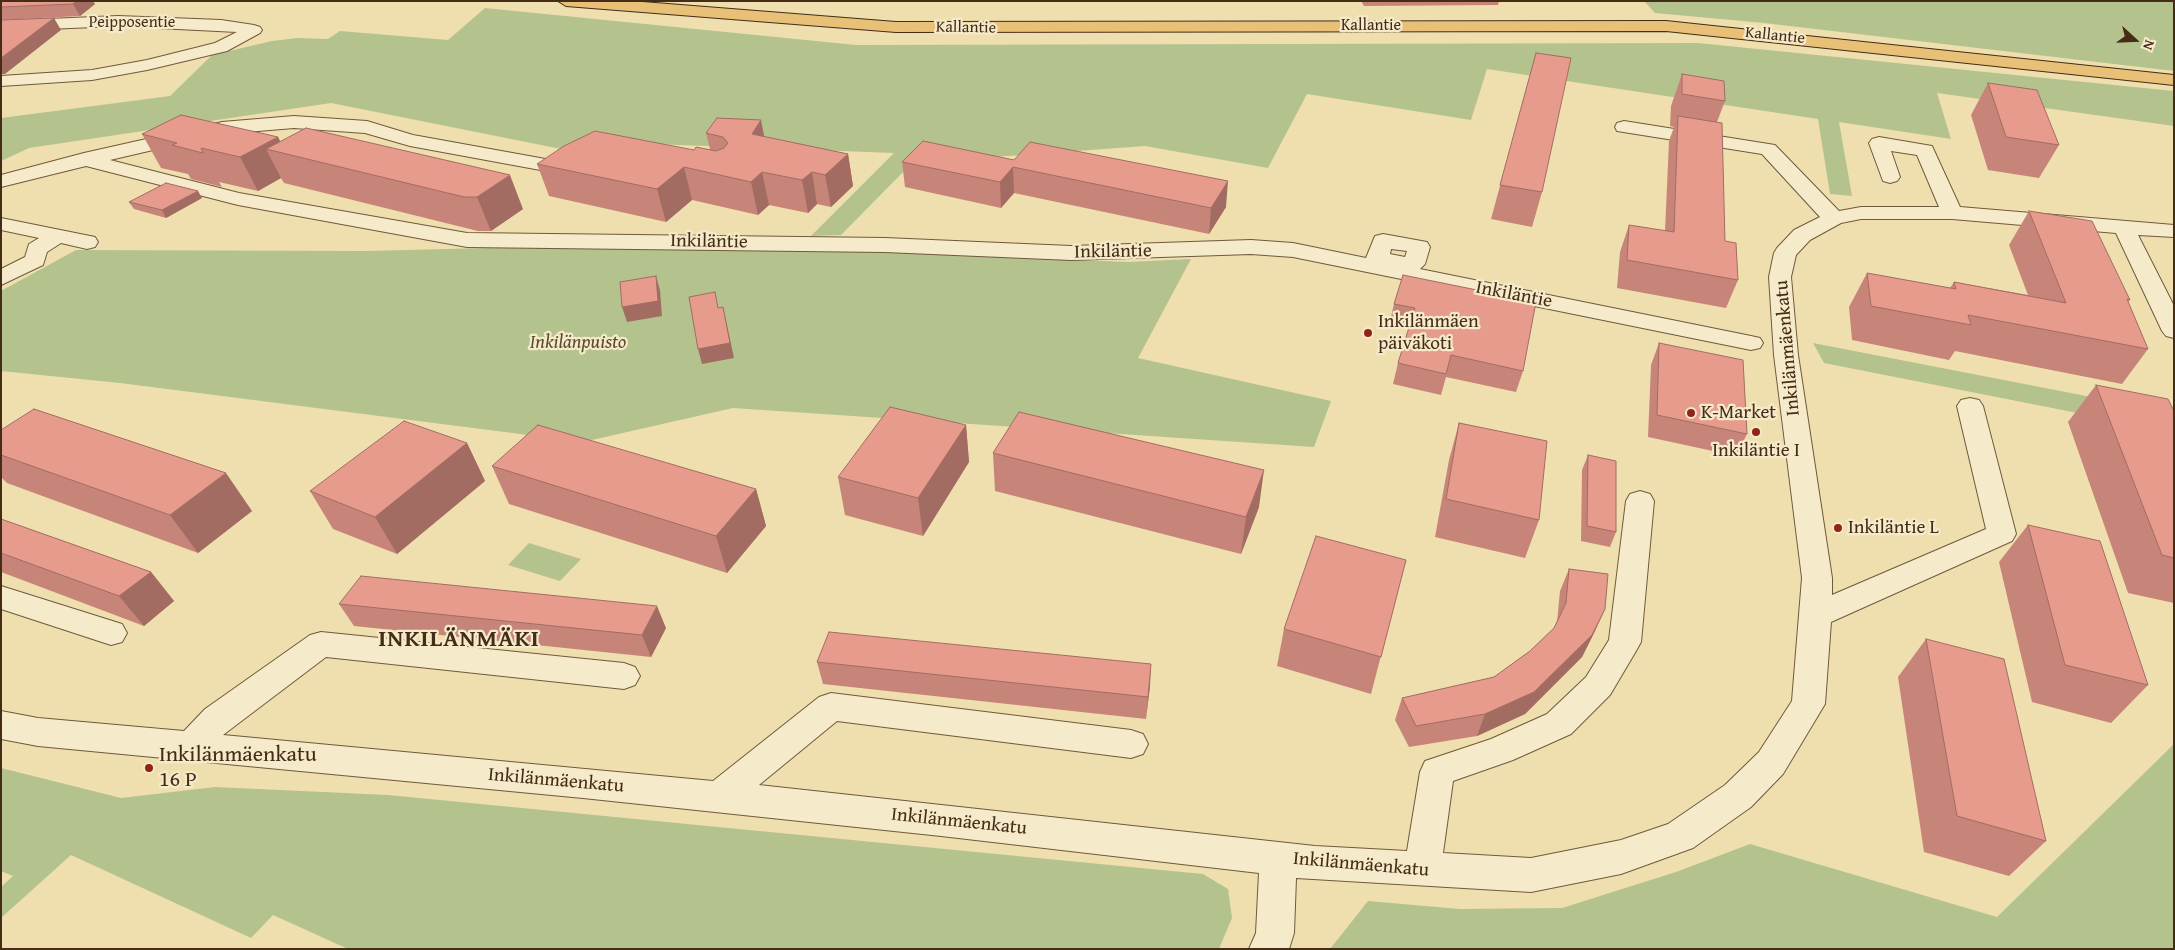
<!DOCTYPE html>
<meta charset="utf-8">
<style>
body{margin:0}
#map{position:relative;width:2175px;height:950px;overflow:hidden;background:#efdfae;font-family:"Gentium Book Plus",serif}
canvas{display:block}
.frame{position:absolute;inset:0;border:2px solid #452c17;pointer-events:none}
.north{position:absolute;left:2110px;top:15px;width:50px;height:50px;-webkit-text-stroke:4px #f5eaca;paint-order:stroke;rotate:110deg;font-size:14px;font-weight:700;line-height:20px;text-align:center;color:#452c17}
.north::after{content:'';display:block;margin:auto;width:18px;height:22px;background:#452c17;clip-path:polygon(50% 0,100% 100%,50% 72%,0 100%)}
</style>
<div id="map">
<canvas width="2175" height="950"></canvas>
<div class="frame"></div>
<div class="north">N</div>
</div>
<script>
const g = document.querySelector('canvas').getContext('2d');
g.lineJoin = 'round';
function fillPath(path, color) { g.fillStyle = color; g.fill(path, 'evenodd'); }
const poly = rows => new Path2D(rows.map(r => 'M' + r).join(''));
function strokePath(path, color, width, dash) { g.strokeStyle = color; g.lineWidth = width; g.lineCap = dash ? 'butt' : 'round'; g.setLineDash(dash || []); g.stroke(path); }
function write(font, color, halo, rows, align = 'center') {
  g.font = font + ' "Gentium Book Plus",serif'; g.lineWidth = 4.5; g.setLineDash([]); g.textBaseline = 'middle'; g.strokeStyle = halo; g.fillStyle = color; for (const [text, x, y, turn = 0] of rows) {
    g.save(); g.translate(x, y); g.rotate((+turn || 0) * Math.PI / 180); g.textAlign = isNaN(turn) ? turn : align; if (halo) g.strokeText(text, 0, 0); g.fillText(text, 0, 0); g.restore();
  }
}
fillPath(poly([
 [1644,1,2174,1,2174,71,1764,23,1655,13],
 [485,8,856,45,1698,43,2174,91,2174,126,1937,93,1951,139,1839,122,1852,196,1830,194,1818,119,1487,69,1471,120,1307,94,1268,168,1145,146,912,163,841,235,811,236,894,153,598,142,581,153,331,103,29,148,1,161,1,118,170,96,212,55,272,41,297,38,328,39,340,31,448,40],
 [684,243,1128,262,1191,259,1138,358,1331,401,1314,447,733,408,583,442,120,383,1,371,1,291,76,250,367,251],
 [1813,343,2174,413,2174,432,1824,363],
 [529,543,581,559,560,581,508,565],
 [2174,744,2174,949,1330,949,1368,901,1460,909,1562,908,1676,872,1750,844,1997,917],
 [1,768,121,798,215,787,388,795,1203,874,1228,889,1232,918,1219,949,348,949,273,915,251,938,71,855,1,918,1,887,13,876,1,871]
]), '#b4c38e');
const minor = poly([
 [118,16,221,20,254,25,260,27,262,30,260,33,227,51,147,70,92,80,1,86,1,76,92,70,147,60,215,43,237,32,118,26,1,31,1,21,118,16],
 [294,116,367,121,413,135,573,164,580,166,583,170,580,174,573,176,410,146,365,133,294,128,222,134,110,160,239,193,467,233,885,238,1071,246,1251,240,1293,243,1366,258,1375,236,1383,234,1427,242,1430,247,1425,264,1420,269,1751,336,1760,338,1763,343,1760,348,1751,350,1293,257,1251,254,1071,260,885,252,467,247,238,205,86,166,1,187,1,175,84,153,222,122,294,116],
 [1391,249,1407,251,1405,257,1390,254,1391,249],
 [1624,121,1775,145,1839,211,1861,207,1939,207,1917,155,1891,151,1900,177,1897,181,1890,183,1883,181,1869,143,1872,139,1879,137,1932,146,1960,207,2174,225,2174,237,2138,235,2174,306,2174,338,2166,336,2162,331,2116,233,1952,219,1861,219,1841,223,1810,240,1796,255,1791,277,1798,355,1832,578,1832,595,1986,529,1957,406,1961,400,1970,398,1979,400,1983,406,2016,534,2012,541,1831,622,1825,704,1783,774,1751,807,1693,848,1621,874,1531,892,1296,878,1294,933,1289,949,1249,949,1256,933,1259,873,941,836,583,798,38,746,1,739,1,711,38,718,184,731,205,709,310,635,321,632,624,663,635,667,640,676,635,685,624,689,326,657,223,735,713,781,819,697,831,693,1131,730,1143,734,1148,744,1143,754,1131,758,837,721,759,785,1315,846,1407,851,1420,772,1425,761,1491,739,1547,714,1586,677,1609,640,1626,501,1630,494,1640,491,1650,494,1654,501,1641,642,1636,651,1610,695,1571,734,1513,760,1453,781,1443,853,1531,858,1621,840,1668,824,1725,785,1759,752,1792,701,1802,578,1774,355,1769,277,1774,253,1777,248,1794,230,1820,217,1762,154,1617,131,1615,127,1617,123,1624,121],
 [1,218,95,237,98,242,95,247,87,249,61,243,47,252,43,265,1,285,1,269,25,257,29,244,39,238,1,230,1,218],
 [1,586,122,624,127,633,122,642,111,645,1,609,1,586]
]);
const major = poly([
 [558,1,630,1,896,22,1666,21,2174,75,2174,85,1666,31,896,32,566,6,558,1]
]);
strokePath(minor, '#70593d', 2);
strokePath(major, '#452c17', 2);
fillPath(minor, '#f5eaca');
fillPath(major, '#e8c077');
fillPath(poly([
 [1,1,95,4,80,16,1,20],
 [1361,1,1499,1,1498,5,1364,6],
 [1536,53,1542,192,1532,227,1491,219],
 [1682,74,1725,101,1717,122,1725,241,1738,280,1726,308,1617,288,1620,252,1629,225,1665,231,1669,141,1674,127,1670,126,1671,106],
 [1988,83,2059,145,2039,178,1988,170,1971,115],
 [706,133,765,137,848,154,853,186,831,207,817,204,808,213,769,205,758,215,692,200,666,222,549,196,537,164,710,149],
 [142,134,278,137,280,142,523,209,491,231,478,231,284,183,281,178,258,191,219,182,222,187,191,179,188,174,161,168],
 [923,141,1226,207,1209,234,1014,193,1001,208,905,187,902,162],
 [202,198,166,218,134,209,129,202],
 [2029,211,2130,300,2128,302,2148,349,2122,384,1955,351,1949,360,1852,340,1849,307,1867,273,1950,288,1954,282,2028,295,2009,245],
 [1403,275,1523,371,1516,392,1446,377,1441,395,1393,384,1398,363,1409,329,1389,325,1394,304],
 [1659,343,1747,434,1736,456,1648,437,1651,365],
 [2096,385,2174,411,2174,603,2128,593,2068,422],
 [1459,423,1539,520,1525,558,1435,537,1449,460],
 [966,425,969,462,923,536,845,515,838,477],
 [1,430,252,511,198,553,7,483,1,477],
 [467,443,485,481,397,554,333,529,310,491],
 [993,453,1259,507,1241,554,995,491],
 [1588,455,1616,532,1610,547,1581,541,1582,470],
 [492,466,756,489,766,526,727,573,509,504],
 [1,519,151,572,174,601,144,626,1,572],
 [2028,525,2148,685,2111,723,2032,702,1999,562],
 [1406,560,1371,694,1277,666,1284,629],
 [1569,569,1595,631,1582,657,1525,714,1477,736,1409,747,1395,720,1402,698,1494,677,1530,651,1554,628,1557,622,1560,591],
 [339,604,666,628,651,657,354,626],
 [1926,639,2046,841,2009,876,1924,852,1898,677],
 [817,662,1150,686,1146,719,823,684]
]), '#c78579');
fillPath(poly([
 [76,1,93,1,95,4,80,16,73,4],
 [54,18,61,30,5,74,1,74,1,58],
 [761,120,767,151,752,134],
 [278,137,287,154,266,149,281,178,258,191,240,157],
 [848,154,853,186,831,207,825,175],
 [684,167,692,200,666,222,657,189],
 [1013,167,1014,193,1001,208,1000,182],
 [762,172,769,205,758,215,751,182],
 [812,172,817,204,808,213,802,180],
 [510,175,523,209,491,231,477,197],
 [1228,181,1226,207,1209,234,1211,208],
 [198,191,202,198,166,218,162,210],
 [656,276,660,290,662,316,627,322,622,307],
 [723,307,734,358,702,364,698,349],
 [966,425,969,462,923,536,918,498],
 [467,443,485,481,397,554,375,517],
 [1264,470,1259,507,1241,554,1246,517],
 [226,473,252,511,198,553,170,515],
 [756,489,766,526,727,573,716,536],
 [151,572,174,601,144,626,119,596],
 [657,606,666,628,651,657,642,635],
 [1605,609,1595,631,1582,657,1525,714,1477,736,1485,714],
 [1151,664,1150,686,1146,719]
]), '#a26c63');
const building = poly([
 [1,1,76,1,73,4,1,7,1,1],
 [54,18,1,58,1,20,54,18],
 [1536,53,1571,58,1542,192,1500,185,1536,53],
 [1682,74,1724,81,1725,101,1682,94,1682,74],
 [1988,83,2037,90,2059,145,2006,137,1988,83],
 [181,115,278,137,240,157,201,148,203,153,172,145,177,143,142,134,181,115],
 [1678,116,1722,123,1725,241,1736,243,1738,280,1627,260,1629,225,1674,232,1678,116],
 [717,118,761,120,752,134,848,154,825,175,812,172,802,180,762,172,751,182,684,167,657,189,537,164,564,146,595,131,694,150,696,147,716,151,724,148,728,143,723,137,706,133,717,118],
 [306,128,510,175,477,197,464,197,266,149,306,128],
 [923,141,1014,160,1030,142,1228,181,1211,208,1013,167,1000,182,902,162,923,141],
 [166,183,198,191,162,210,129,202,166,183],
 [2029,211,2092,221,2130,300,2127,299,2148,349,1968,315,1971,325,1871,306,1867,273,1956,289,1954,282,2066,303,2029,211],
 [1403,275,1536,302,1523,371,1451,355,1446,374,1398,363,1415,308,1394,304,1403,275],
 [656,276,658,301,622,307,620,282,656,276],
 [715,292,718,308,723,307,730,343,698,349,689,297,715,292],
 [1659,343,1743,360,1747,434,1657,415,1659,343],
 [2096,385,2168,399,2174,411,2174,558,2162,555,2096,385],
 [890,407,966,425,918,498,838,477,890,407],
 [34,409,226,473,170,515,1,455,1,430,34,409],
 [1019,412,1264,470,1246,517,993,453,1019,412],
 [404,421,467,443,375,517,310,491,404,421],
 [1459,423,1547,441,1539,520,1446,499,1459,423],
 [538,425,756,489,716,536,492,466,538,425],
 [1588,455,1616,461,1616,532,1587,526,1588,455],
 [1,519,151,572,119,596,1,553,1,519],
 [2028,525,2100,541,2148,685,2065,665,2028,525],
 [1316,536,1406,560,1381,657,1284,629,1316,536],
 [1569,569,1608,574,1605,609,1592,635,1534,692,1485,714,1416,726,1402,698,1494,677,1530,651,1554,628,1566,603,1569,569],
 [361,576,657,606,642,635,339,604,361,576],
 [829,632,1151,664,1148,697,817,662,829,632],
 [1926,639,2004,659,2046,841,1957,816,1926,639]
]);
fillPath(building, '#e79b8d');
strokePath(building, '#a26c63', 1);
for (const [x, y, r, color] of [
 [1368,333,5,"#8f2418"],
 [1691,413,5,"#8f2418"],
 [1756,432,5,"#8f2418"],
 [1838,528,5,"#8f2418"],
 [149,768,5,"#8f2418"]
]) { const dot = new Path2D(); dot.arc(x, y, r, 0, 2 * Math.PI); g.fillStyle = color; g.fill(dot); strokePath(dot, '#f5eaca', 2); }
write('16px', '#452c17', '#f5eaca', [
 ["Peipposentie",132,23],
 ["Kallantie",1371,26],
 ["Kallantie",966,28,1],
 ["Kallantie",1775,36,6]
]);
write('19px', '#452c17', '#f5eaca', [
 ["Inkiläntie",709,242,1],
 ["Inkiläntie",1113,252,-1],
 ["Inkiläntie",1514,295,11],
 ["Inkilänmäenkatu",1788,348,-95],
 ["Inkilänmäenkatu",556,781,5],
 ["Inkilänmäenkatu",959,822,6],
 ["Inkilänmäenkatu",1361,865,5]
]);
write('19px', '#452c17', '#f5eaca', [
 ["Inkilänmäen",1378,322],
 ["päiväkoti",1378,344],
 ["K-Market",1701,413],
 ["Inkiläntie I",1756,451,"center"],
 ["Inkiläntie L",1848,528]
], 'left');
write('italic 19px', '#5b4a2f', '#f5eaca', [
 ["Inkilänpuisto",578,343]
]);
write('22px', '#452c17', '#f5eaca', [
 ["Inkilänmäenkatu",159,755],
 ["16 P",159,780]
], 'left');
g.letterSpacing = '1px';
write('bold 24px', '#452c17', '#f5eaca', [
 ["INKILÄNMÄKI",459,640]
]);
g.letterSpacing = '0px';
</script>
